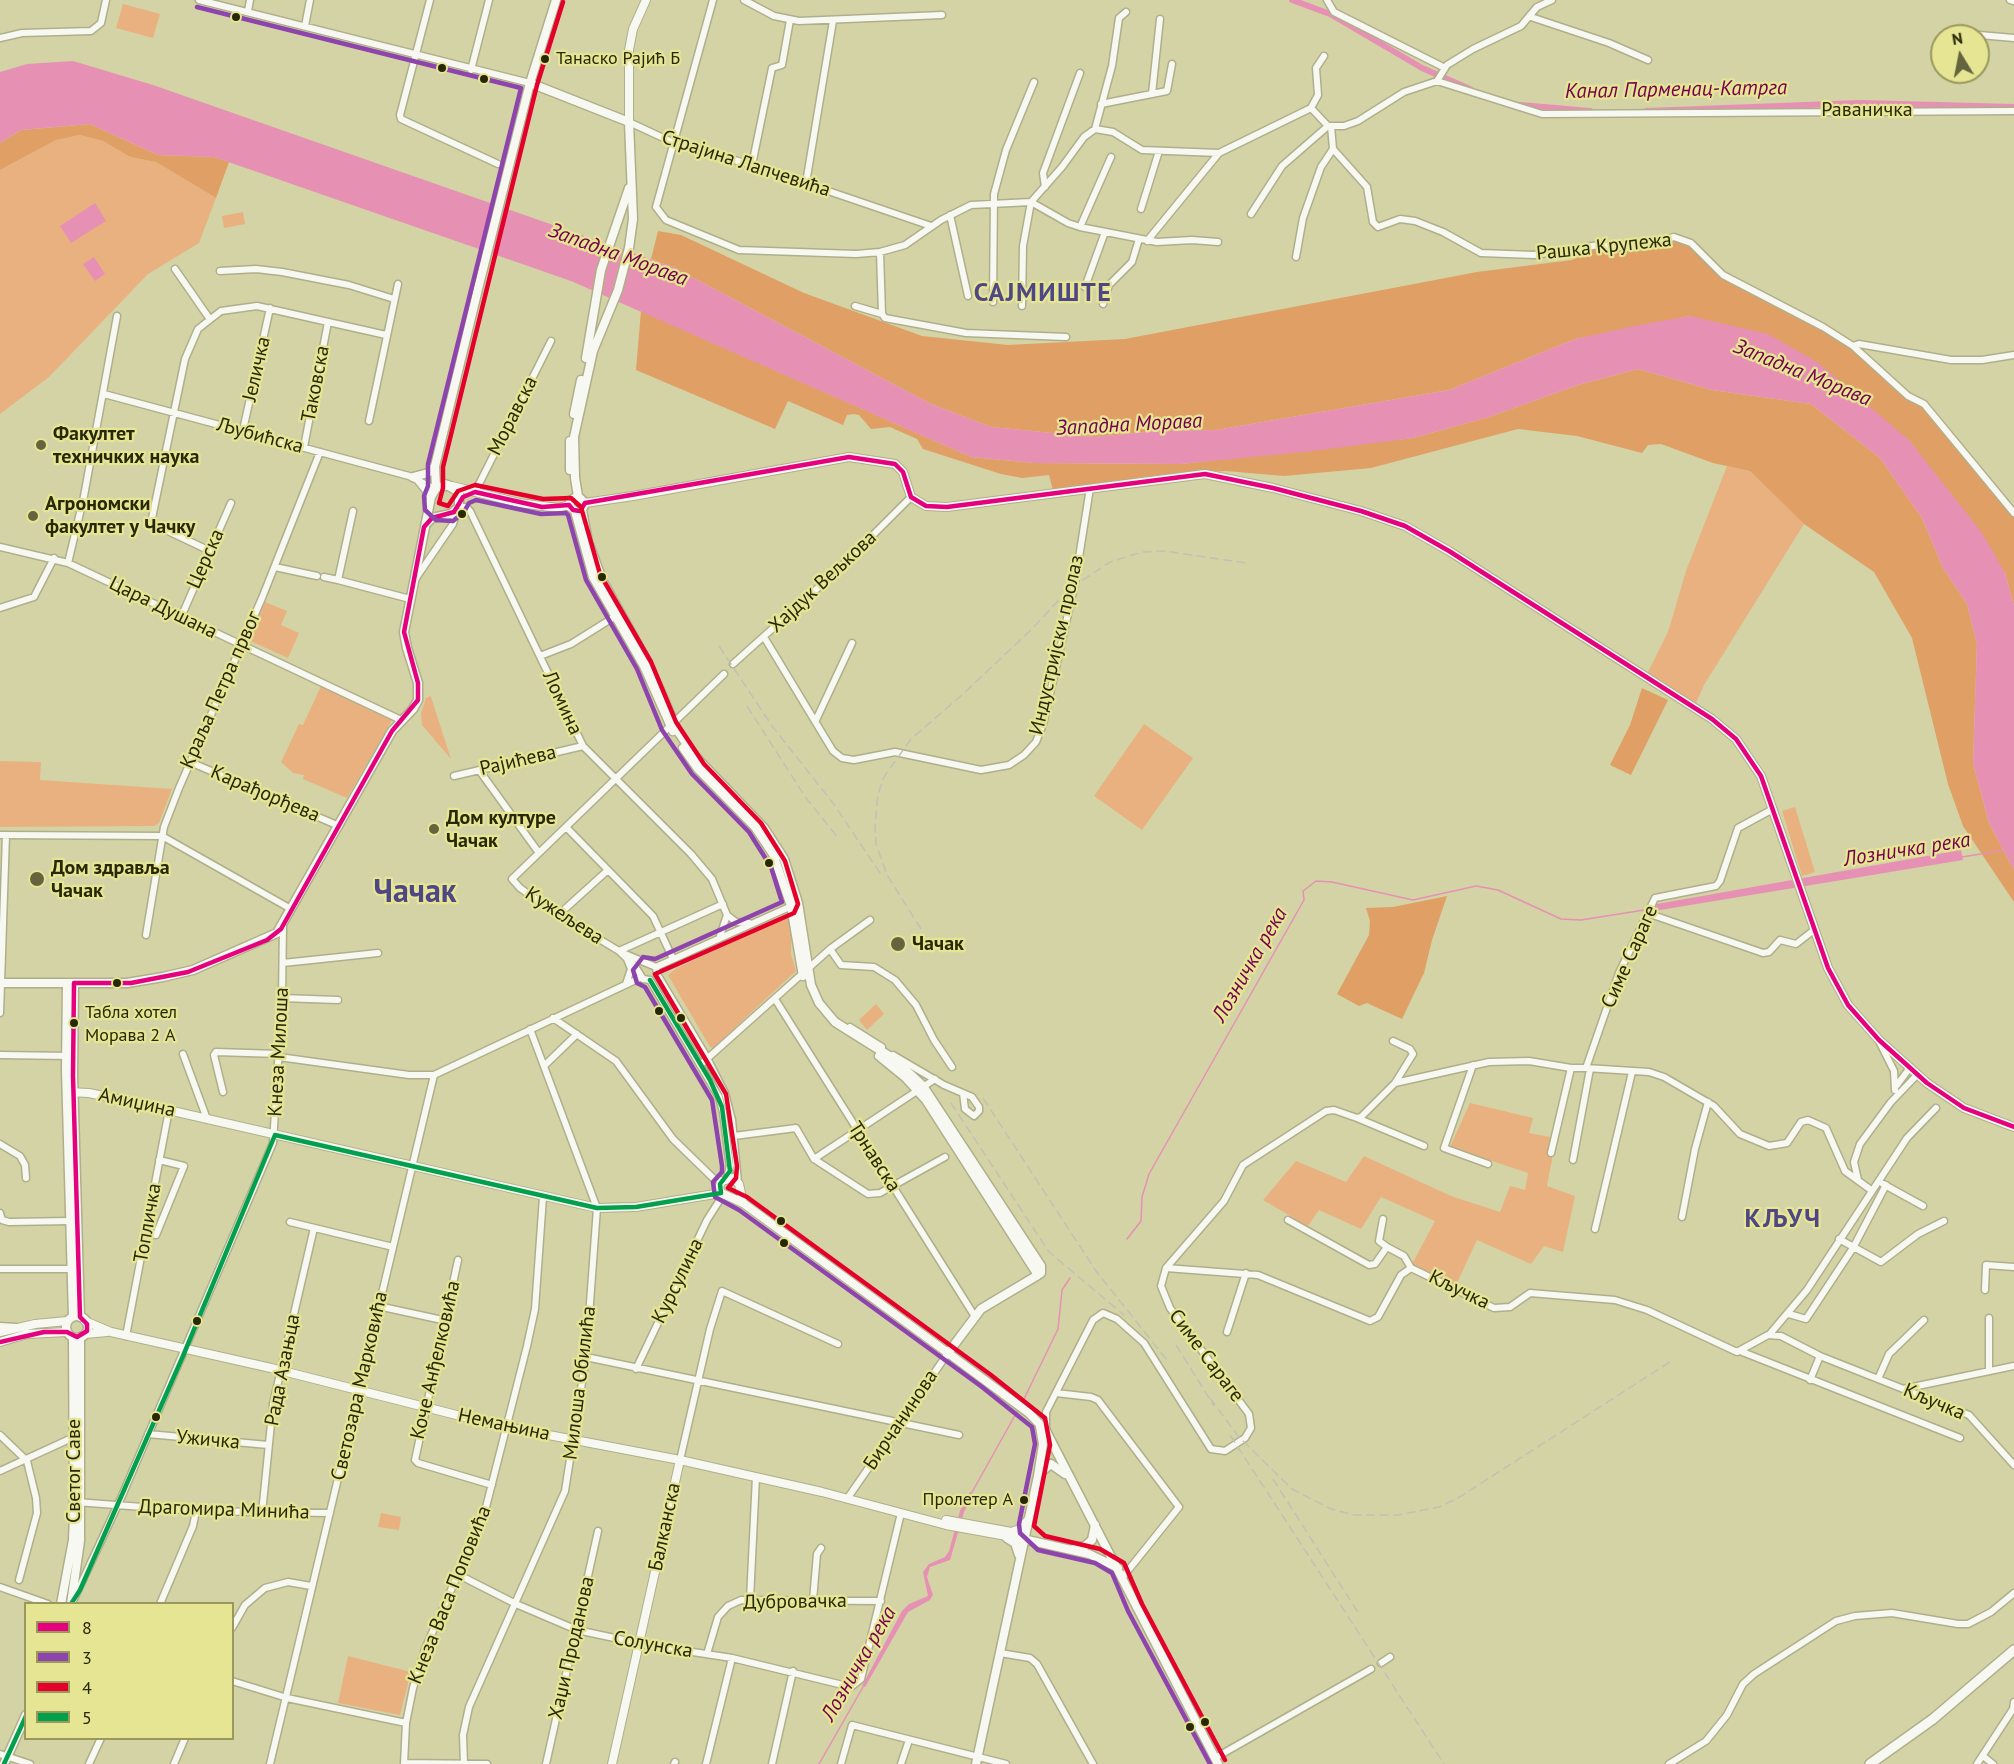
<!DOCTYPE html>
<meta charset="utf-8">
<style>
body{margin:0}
#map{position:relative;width:2014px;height:1764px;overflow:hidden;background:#d3d3a6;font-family:"PT Sans",sans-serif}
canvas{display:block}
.legend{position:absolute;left:24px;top:1602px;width:210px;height:138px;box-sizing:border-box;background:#e6e593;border:2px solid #9a995b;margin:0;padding:8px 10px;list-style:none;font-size:18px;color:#292806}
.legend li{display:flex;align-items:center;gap:12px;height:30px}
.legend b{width:30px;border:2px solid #9a995b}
.north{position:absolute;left:1930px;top:24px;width:60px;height:60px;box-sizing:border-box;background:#e6e593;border:2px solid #9a995b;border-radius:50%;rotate:350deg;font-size:16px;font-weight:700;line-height:24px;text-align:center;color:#292806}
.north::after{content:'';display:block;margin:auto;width:21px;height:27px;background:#64643e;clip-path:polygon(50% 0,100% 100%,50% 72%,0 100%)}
</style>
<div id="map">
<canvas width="2014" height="1764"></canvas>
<ul class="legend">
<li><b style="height:8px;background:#e5007d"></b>8</li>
<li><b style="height:8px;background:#8e44ad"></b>3</li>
<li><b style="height:8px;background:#e4002b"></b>4</li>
<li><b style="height:8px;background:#02a04d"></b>5</li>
</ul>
<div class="north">N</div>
</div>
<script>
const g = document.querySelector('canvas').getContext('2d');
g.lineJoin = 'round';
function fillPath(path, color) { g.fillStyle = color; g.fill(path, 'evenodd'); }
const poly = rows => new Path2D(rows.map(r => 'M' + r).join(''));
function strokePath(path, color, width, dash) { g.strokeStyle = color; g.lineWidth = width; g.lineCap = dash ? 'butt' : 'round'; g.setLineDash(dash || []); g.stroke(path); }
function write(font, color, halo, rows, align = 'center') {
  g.font = font + ' "PT Sans",sans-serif'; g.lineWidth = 4.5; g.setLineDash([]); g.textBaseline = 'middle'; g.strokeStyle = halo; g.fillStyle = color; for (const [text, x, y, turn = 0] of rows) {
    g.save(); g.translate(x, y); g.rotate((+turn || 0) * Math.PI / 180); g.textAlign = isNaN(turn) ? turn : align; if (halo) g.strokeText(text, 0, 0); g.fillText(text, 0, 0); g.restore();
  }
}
fillPath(poly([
 [123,4,160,14,153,38,116,28],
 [80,135,103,141,130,157,156,162,216,198,199,243,148,274,49,377,0,414,0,170,56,140],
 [243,212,245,224,224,228,222,216],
 [1727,466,1750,471,1804,524,1704,685,1696,703,1647,674,1668,632,1686,571],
 [265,602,287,611,281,625,299,633,288,658,248,640],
 [321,686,392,720,347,798,303,779,304,775,293,773,281,762,299,724,303,725],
 [431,696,431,697,451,759,422,725,421,713,426,698],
 [1144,724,1193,758,1142,830,1094,796],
 [0,761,41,762,40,780,172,789,159,823,154,826,0,827],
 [1795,807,1815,872,1802,876,1782,811],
 [783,918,788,918,791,921,791,954,796,971,713,1048,710,1047,668,975,677,968],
 [876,1004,884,1014,867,1030,859,1020],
 [1470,1103,1533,1118,1529,1133,1556,1138,1547,1186,1575,1196,1563,1252,1544,1246,1531,1264,1477,1240,1456,1285,1412,1264,1435,1221,1381,1197,1361,1229,1319,1210,1308,1226,1263,1200,1296,1161,1346,1182,1364,1156,1451,1196,1500,1212,1510,1186,1525,1190,1528,1173,1450,1147],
 [381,1513,401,1517,399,1530,378,1527],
 [348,1656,411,1672,400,1715,338,1703]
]), '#eab180');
fillPath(poly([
 [90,124,158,155,214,157,229,162,216,198,156,162,130,157,103,141,80,135,56,140,0,170,0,143,21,130],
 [658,231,681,235,804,293,922,336,1008,345,1125,339,1477,272,1572,260,1599,245,1632,248,1674,237,1691,243,1723,275,1853,346,1908,396,1924,404,2014,513,2014,606,2005,573,1909,440,1690,316,1575,339,1449,390,1216,430,1157,431,1094,437,991,427,931,404,673,267,651,259],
 [641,311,971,457,1034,463,1181,464,1413,438,1489,417,1578,385,1638,369,1712,390,1811,404,1880,458,1922,518,1943,568,1967,604,1977,644,1973,763,1989,823,2014,870,2014,902,1963,826,1948,784,1912,638,1874,572,1804,524,1750,471,1713,463,1661,444,1648,445,1642,453,1577,436,1518,429,1371,468,1284,476,1226,471,1161,475,1053,490,1049,475,1022,478,1001,474,923,449,917,439,890,427,871,429,859,415,853,414,847,415,843,425,788,401,775,429,636,370],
 [1642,688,1668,700,1631,775,1610,765,1630,725],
 [1447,896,1432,940,1424,973,1402,1019,1367,1003,1359,1006,1337,994,1369,935,1370,921,1366,908,1393,907]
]), '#e09f64');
fillPath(poly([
 [73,61,153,85,673,267,931,404,991,427,1094,437,1157,431,1216,430,1449,390,1575,339,1639,325,1690,316,1768,334,1817,362,1909,440,1982,533,2005,573,2014,606,2014,870,1989,823,1973,763,1977,644,1967,604,1943,568,1922,518,1880,458,1811,404,1712,390,1638,369,1578,385,1489,417,1413,438,1313,451,1181,464,1034,463,971,457,571,281,214,157,158,155,90,124,21,130,0,143,0,72,27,64],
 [95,203,106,221,71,243,60,226],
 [94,257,105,274,95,281,83,264],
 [1961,850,1963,860,1654,911,1657,904],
 [970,1492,973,1494,964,1512,950,1560,930,1567,927,1577,933,1595,930,1600,908,1612,865,1687,862,1686,902,1611,909,1604,928,1596,923,1572,929,1564,945,1557,949,1551,960,1511]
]), '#e691b3');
strokePath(poly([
 [1962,857,2005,850],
 [1127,1239,1141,1221,1142,1197,1149,1174,1304,900,1303,891,1316,881,1332,882,1413,900,1476,886,1498,890,1561,919,1581,920,1644,910],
 [1022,1403,1058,1329,1062,1290,1070,1278],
 [971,1494,1018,1410],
 [819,1764,863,1687]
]), '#e691b3', 1.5);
strokePath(poly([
 [1292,0,1330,14,1422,68,1470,89],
 [1520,105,1590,111],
 [1646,111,1860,103,2014,107]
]), '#e691b3', 6);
const minor = poly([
 [199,0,530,83],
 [430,0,400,115,401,119,498,164],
 [713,0,656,207,666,220,739,250,856,254,880,252,905,245,941,220,971,205,1031,202,1062,167,1084,137,1095,129,1113,132,1142,150,1219,153,1311,108,1328,126,1344,126,1358,121,1404,92,1437,81,1447,65,1473,49,1521,26,1537,7,1552,0],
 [744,0,774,16,799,21,942,15],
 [1327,0,1334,12,1445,68],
 [2010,0,2014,1],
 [248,11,250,0],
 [1531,17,1609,43,1648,60],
 [305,26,310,0],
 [1968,34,2014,38],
 [0,38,22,33,91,31,101,23,106,0],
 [471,70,489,0],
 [1437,81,1542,114,2014,111],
 [1152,94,1160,19],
 [1101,104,1167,91,1172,64],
 [1311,108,1318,95,1316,68,1324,56],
 [629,122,674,143,752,165,931,226],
 [1331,126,1333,149,1367,187,1373,222,1378,227,1400,219,1415,221,1443,232,1481,253,1534,255,1599,245,1632,248,1674,237,1691,243,1723,275,1823,327,1853,346,1908,396,1924,404,2014,513],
 [1095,129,1112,66,1119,18,1126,12],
 [752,165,772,68,782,65,790,20],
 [806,183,833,21],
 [1045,187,1043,173,1080,73],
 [1141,209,1159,151],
 [1251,214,1282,166,1328,126],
 [950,215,968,296],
 [1080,227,1111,157],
 [1147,241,1219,153],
 [880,252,882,314],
 [1296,257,1303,218,1321,167,1333,149],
 [175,269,209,318],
 [220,271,256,269,282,272,349,285,394,299],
 [1085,287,1105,232],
 [993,302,994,194,1006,150,1034,82],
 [1103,304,1109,285,1132,262,1139,239],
 [855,306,882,314,885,318,966,333,1066,337],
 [1022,306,1023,246,1031,202,1068,223,1080,227,1157,242,1192,240,1218,242],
 [1853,346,1859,344,1951,360,1982,360,2014,355],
 [104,394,409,476,435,489],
 [369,421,398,284],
 [243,430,270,308],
 [304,447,328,322],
 [418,481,431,497],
 [475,492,551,341],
 [459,507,466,507,470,511,583,746,691,854,712,879,727,915,719,939],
 [353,511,338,580,410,599],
 [0,547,68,563,401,720],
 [210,551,151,523,185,359,198,329,221,311,257,306,386,335],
 [68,563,84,496,117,316],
 [275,567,317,576],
 [324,577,338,580],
 [416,578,453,524,457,510],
 [0,608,34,597,54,558],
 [182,615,231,503],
 [764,637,833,751,842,758,854,760,895,752,981,770,1009,765,1024,755,1036,742,1043,724,1075,583,1090,488],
 [540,656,571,644,619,614],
 [733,664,840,568,911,497],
 [816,720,852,643],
 [190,762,339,826],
 [479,770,539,853],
 [454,776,583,746],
 [566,827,653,916,673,959],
 [0,835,162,836,291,909],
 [566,908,608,870],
 [1647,913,1763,953,1769,952,1780,940,1796,944,1814,930],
 [727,915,736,922,749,923],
 [146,935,164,827,179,788,262,598,320,452],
 [830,949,841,965,874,967,895,980,916,1005,934,1040,952,1067],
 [619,951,723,904],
 [625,954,656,967],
 [283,963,378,953],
 [656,967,657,974,705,1054,725,1093,732,1120,738,1182],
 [656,967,794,905],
 [650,980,643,979,635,966,619,951,554,912,520,888,512,879,724,674],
 [650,980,719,1097,723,1112,730,1166,727,1178],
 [626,984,631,969,627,959],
 [282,998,338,1000],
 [775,999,974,1315],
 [0,1013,6,835],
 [553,1018,616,1061,673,1139,713,1178,722,1181],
 [850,1027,882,1047],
 [1393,1041,1410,1049,1413,1054,1395,1083],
 [1879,1041,1894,1071,1895,1090],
 [183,1054,207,1119],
 [0,1055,69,1056],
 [893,1055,944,1085,972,1097,979,1107,979,1111,974,1116,965,1109,963,1093],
 [279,1057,409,1075,434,1075,642,977],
 [700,1065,830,949,870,920],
 [1473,1065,1444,1148,1488,1164],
 [544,1066,577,1034],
 [1586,1068,1649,1072,1664,1077,1714,1106,1740,1134,1769,1146,1787,1143,1801,1122,1808,1120,1826,1128,1845,1171,1871,1190],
 [1897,1085,1909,1069],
 [223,1092,214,1055,216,1052,279,1054],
 [1357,1118,1424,1146],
 [734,1136,796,1128,814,1159,868,1194,880,1193,945,1157],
 [0,1144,20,1156,25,1165,26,1178],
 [1551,1153,1571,1068],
 [814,1159,935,1079],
 [1573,1160,1590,1069],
 [1858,1180,1854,1162,1860,1144,1891,1102,1917,1075],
 [1883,1184,1923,1206],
 [0,1213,2,1220,9,1222,70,1221],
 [1682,1217,1695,1149,1708,1102],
 [1383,1219,1379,1241,1387,1247],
 [1288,1220,1369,1265,1375,1264,1387,1247,1404,1256,1411,1268],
 [290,1222,393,1247],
 [1595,1229,1632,1072],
 [147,1233,156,1235,184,1166,159,1160],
 [1839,1239,1881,1262,1918,1234,1944,1221],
 [458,1260,415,1460,418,1463,492,1485],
 [1166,1268,1258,1275,1370,1321,1378,1317,1401,1275,1411,1268,1494,1308,1510,1307,1530,1293,1615,1300,1647,1310,1737,1352,1768,1335,1781,1336,1820,1356,1969,1415,2014,1465],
 [0,1269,75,1269],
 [1985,1290,1986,1265,2014,1267],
 [378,1306,447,1321],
 [1789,1314,1806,1319,1853,1248,1886,1185],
 [1989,1318,1989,1371],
 [0,1326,16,1327],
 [1227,1332,1246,1273],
 [1769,1335,1807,1290,1907,1138,1936,1108],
 [126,1336,169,1110],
 [1740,1351,1960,1438],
 [586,1357,959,1435],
 [636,1369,707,1220,723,1195],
 [1878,1379,1889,1354,1924,1320],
 [1810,1380,1820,1356],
 [1903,1389,2014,1366],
 [1056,1393,1091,1397,1098,1400,1179,1507,1122,1578],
 [1046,1431,1046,1412,1093,1320,1103,1313,1117,1319,1144,1343,1211,1449,1225,1451,1245,1438,1251,1428,1249,1414,1170,1308,1161,1286,1166,1268,1224,1201,1243,1165,1326,1111,1334,1110,1357,1118,1361,1117,1395,1083,1489,1062,1529,1061,1571,1068,1586,1068,1619,973,1655,898,1716,886,1720,881,1738,828,1773,809],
 [148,1434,268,1445],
 [0,1435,27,1461,36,1498,37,1513,19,1580],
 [680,1460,710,1329,722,1291,838,1344],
 [0,1471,74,1437],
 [847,1499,948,1353],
 [76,1502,196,1511,330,1513],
 [262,1513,273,1404,314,1228],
 [459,1575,516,1604,577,1630,647,1645,732,1658,851,1687,861,1679,901,1513],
 [0,1587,48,1604],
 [750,1599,756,1477],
 [813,1600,817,1554,821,1548],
 [73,1601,121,1498,273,1143,282,998,283,926],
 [160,1604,193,1526,196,1511],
 [232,1628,245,1605,265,1588,288,1582,311,1586],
 [1000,1653,1030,1658,1037,1664,1093,1764],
 [707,1654,718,1617,728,1606,741,1600,881,1601],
 [1381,1663,1390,1657],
 [232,1681,287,1698,406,1723],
 [0,1754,30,1764],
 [1983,1756,1993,1764],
 [1215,1758,1371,1669],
 [404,1763,487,1764],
 [89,1764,101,1738],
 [174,1764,185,1738],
 [270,1764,434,1075],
 [404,1764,406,1723,413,1688,425,1649,484,1515,527,1346,535,1309,543,1197],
 [464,1764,463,1735,469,1707,565,1491,586,1357,597,1208,530,1029],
 [546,1764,598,1531],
 [674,1764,675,1762],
 [706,1764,732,1658],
 [772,1764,793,1671],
 [841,1764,852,1725,1006,1764],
 [901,1764,909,1740],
 [1669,1764,1706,1741,1727,1715,1743,1684,1754,1674,1836,1621,1855,1616,1892,1613,1958,1624,1968,1624,1991,1612,2014,1593],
 [1977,1764,2013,1709,2014,1702]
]);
const tertiary = poly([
 [629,122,629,50,633,29,646,0],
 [452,486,519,503,558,508,569,505],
 [585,503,633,496,849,457,895,464,903,472,911,497,926,506,947,507,1205,474,1273,488,1361,511,1405,526,1449,551,1712,719,1736,739,1761,776,1828,968,1848,1005,1879,1040,1927,1083,1964,1108,2014,1127],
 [68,1092,89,1093,155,1107,597,1208,636,1207,721,1193],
 [721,1193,743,1203,948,1353],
 [721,1193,719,1187,722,1181,733,1178,739,1184,743,1203],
 [85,1321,111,1332,271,1368,496,1425,680,1460,822,1492,946,1525,1023,1539],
 [0,1332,35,1324,67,1321],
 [85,1334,107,1332],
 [0,1342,27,1334,67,1332],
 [946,1520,1011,1532,1020,1529,1028,1520],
 [612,1764,680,1460]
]);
const secondary = poly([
 [530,83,629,122,633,219,629,248,618,290,593,351,574,437,575,478,578,496],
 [586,358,601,270,629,188],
 [574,414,581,380],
 [570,441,570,470],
 [413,477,428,473,435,466],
 [436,488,435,466,478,289,530,83,556,0],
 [578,496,585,503,582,510],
 [582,510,588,542,603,582,648,663,677,730,694,755,764,828,784,859,798,903,811,985,819,1003,835,1022,894,1059,923,1086,1041,1266,1041,1273,1038,1275],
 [575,511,593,577,644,666,673,731],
 [575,511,570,507,570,501,578,496],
 [426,524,432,518,451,514,459,507,459,492,445,484],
 [683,748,698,769,755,827,773,854,791,906,803,976],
 [0,983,127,983,163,977,193,970,277,933,392,731,413,709,418,700,418,683,407,648,404,632,431,497,436,488,448,485],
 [67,983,66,1070,73,1317],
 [74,983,73,1076,80,1317],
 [879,1056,906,1078,926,1100,1038,1275],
 [1038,1275,981,1309,948,1353,1029,1413,1046,1431,1218,1764],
 '66 1327a11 11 0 1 1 22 0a11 11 0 1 1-22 0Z',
 [1040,1473,1051,1464,1065,1474],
 [1007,1538,1015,1543,1019,1555],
 [1023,1539,1089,1554,1118,1568],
 [1075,1548,1085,1546,1092,1540,1095,1525],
 [61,1604,73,1540,74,1516,73,1337],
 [71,1604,80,1541,80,1337],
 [4,1764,26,1715],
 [976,1764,1038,1476,1043,1444,1040,1426]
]);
const primary = poly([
 [1870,1764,1933,1719,2014,1650]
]);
strokePath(minor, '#afaf8b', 9);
strokePath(tertiary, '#afaf8b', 10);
strokePath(secondary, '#afaf8b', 11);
strokePath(primary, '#afaf8b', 12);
strokePath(minor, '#f8f8f2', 6);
strokePath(tertiary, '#f8f8f2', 8);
strokePath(secondary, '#f8f8f2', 8);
strokePath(primary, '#f8f8f2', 9);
strokePath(poly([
 [719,646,772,726,833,803,882,876],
 [747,706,806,798,839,839],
 [921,929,887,875,876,844,875,825,878,794,884,777,911,739,963,694,1032,629,1068,590,1110,562,1142,552,1164,551,1246,563],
 [983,1098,1096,1271,1167,1360],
 [951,1103,1049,1252,1124,1315],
 [1176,1345,1214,1406],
 [1210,1398,1238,1436,1292,1489,1331,1509,1354,1515,1398,1515,1439,1507,1458,1498,1673,1360],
 [1230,1435,1444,1764],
 [1273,1479,1359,1614]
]), '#c1c1b4', 1.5, [9, 4.5]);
strokePath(poly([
 [0,1342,44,1332,67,1332,77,1337,87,1331,87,1324,80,1317,73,1076,74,983,131,983,188,972,267,940,281,929,392,731,418,700,418,683,404,632,424,527,432,518,454,512,463,497,475,492,542,507,569,505,573,510,580,511,585,503,849,457,895,464,903,472,911,497,926,506,947,507,1205,474,1273,488,1361,511,1405,526,1449,551,1712,719,1736,739,1761,776,1828,968,1848,1005,1879,1040,1927,1083,1964,1108,2014,1127]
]), '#e5007d', 4.5);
strokePath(poly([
 [197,7,521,88,428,464,428,486,424,496,425,510,436,520,453,521,464,512,469,503,476,500,541,514,566,513,568,515,586,580,637,669,662,730,692,774,749,832,771,867,782,902,655,959,643,957,633,970,637,983,645,987,712,1100,722,1166,722,1172,713,1182,715,1197,739,1210,982,1387,1032,1427,1035,1444,1019,1524,1020,1533,1038,1550,1095,1563,1112,1573,1128,1611,1210,1764]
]), '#8e44ad', 4.5);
strokePath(poly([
 [563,2,537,85,443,467,443,488,439,503,448,506,458,491,475,485,543,499,571,498,581,507,600,574,651,662,676,722,704,764,761,823,785,861,798,904,794,913,655,974,726,1094,737,1166,736,1178,728,1188,747,1197,991,1375,1045,1418,1050,1445,1034,1526,1045,1536,1100,1549,1124,1563,1142,1604,1225,1760]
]), '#e4002b', 4.5);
strokePath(poly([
 [71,1604,80,1590,183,1356,275,1135,597,1208,636,1207,721,1193,720,1184,730,1171,722,1107,710,1080,650,980],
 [4,1764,26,1716]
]), '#02a04d', 4.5);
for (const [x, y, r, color] of [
 [236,17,5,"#292806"],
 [545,59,5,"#292806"],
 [442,68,5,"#292806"],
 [484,79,5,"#292806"],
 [41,445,6,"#64643e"],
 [462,514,5,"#292806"],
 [33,516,6,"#64643e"],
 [602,577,5,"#292806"],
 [434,829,6,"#64643e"],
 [769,863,5,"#292806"],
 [37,879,8,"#64643e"],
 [898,944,8,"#64643e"],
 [117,983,5,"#292806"],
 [659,1011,5,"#292806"],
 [681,1018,5,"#292806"],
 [74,1023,5,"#292806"],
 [781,1221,5,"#292806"],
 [784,1243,5,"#292806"],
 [197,1321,5,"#292806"],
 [156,1417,5,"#292806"],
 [1024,1500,5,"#292806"],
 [1205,1722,5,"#292806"],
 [1190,1727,5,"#292806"]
]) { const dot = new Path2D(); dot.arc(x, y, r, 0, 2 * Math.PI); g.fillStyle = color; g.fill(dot); strokePath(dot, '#e6e593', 2); }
write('18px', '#292806', '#e6e593', [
 ["Танаско Рајић Б",556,59],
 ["Табла хотел",85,1013],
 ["Морава 2 А",85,1036],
 ["Пролетер А",1013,1500,"right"]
], 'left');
write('20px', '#292806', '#e6e593', [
 ["Раваничка",1867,110],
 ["Страјина Лапчевића",746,164,18],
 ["Рашка Крупежа",1604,247,-6],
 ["Јеличка",257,369,-77],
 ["Таковска",316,384,-79],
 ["Моравска",513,416,-63],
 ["Љубићска",260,436,15],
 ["Церска",206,559,-66],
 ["Хајдук Вељкова",823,582,-43],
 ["Цара Душана",163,608,26],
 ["Индустријски пролаз",1057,645,-77],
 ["Краља Петра првог",221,690,-66],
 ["Ломина",562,703,65],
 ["Рајићева",518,761,-13],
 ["Карађорђева",265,794,23],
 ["Кужељева",564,916,33],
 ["Симе Сараге",1630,957,-66],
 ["Кнеза Милоша",279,1052,-87],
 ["Амиџина",137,1103,12],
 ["Трнавска",874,1157,57],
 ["Топличка",148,1223,-80],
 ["Курсулина",678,1281,-64],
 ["Кључка",1459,1290,26],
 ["Симе Сараге",1206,1356,53],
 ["Коче Анђелковића",436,1360,-77],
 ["Рада Азањца",283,1370,-79],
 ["Милоша Обилића",580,1383,-83],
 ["Светозара Марковића",360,1386,-77],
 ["Кључка",1934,1402,23],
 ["Бирчанинова",901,1420,-56],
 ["Немањина",504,1425,12],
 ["Ужичка",208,1440,5],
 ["Светог Саве",74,1471,-90],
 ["Драгомира Минића",224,1510,2],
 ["Балканска",665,1527,-78],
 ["Кнеза Васа Поповића",450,1595,-68],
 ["Дубровачка",795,1602,-1],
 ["Солунска",653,1645,10],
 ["Хаџи Проданова",572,1648,-77]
]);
write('bold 20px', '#292806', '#e6e593', [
 ["Факултет",53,434],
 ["техничких наука",53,457],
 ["Агрономски",45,504],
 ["факултет у Чачку",45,527],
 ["Дом културе",446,818],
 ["Чачак",446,841],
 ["Дом здравља",51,868],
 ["Чачак",51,891],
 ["Чачак",912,944]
], 'left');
write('italic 21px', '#74004f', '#e6e593', [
 ["Канал Парменац-Катрга",1676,90,-1],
 ["Западна Морава",618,255,20],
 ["Западна Морава",1802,373,22],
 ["Западна Морава",1129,425,-3],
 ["Лозничка река",1907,850,-9],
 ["Лозничка река",1250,965,-60],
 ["Лозничка река",859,1664,-60]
]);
g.letterSpacing = '1.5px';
write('bold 26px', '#4f4785', '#e6e593', [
 ["САЈМИШТЕ",1043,294],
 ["КЉУЧ",1783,1220]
]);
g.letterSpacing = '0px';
write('bold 32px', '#4f4785', '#e6e593', [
 ["Чачак",415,893]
]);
</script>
